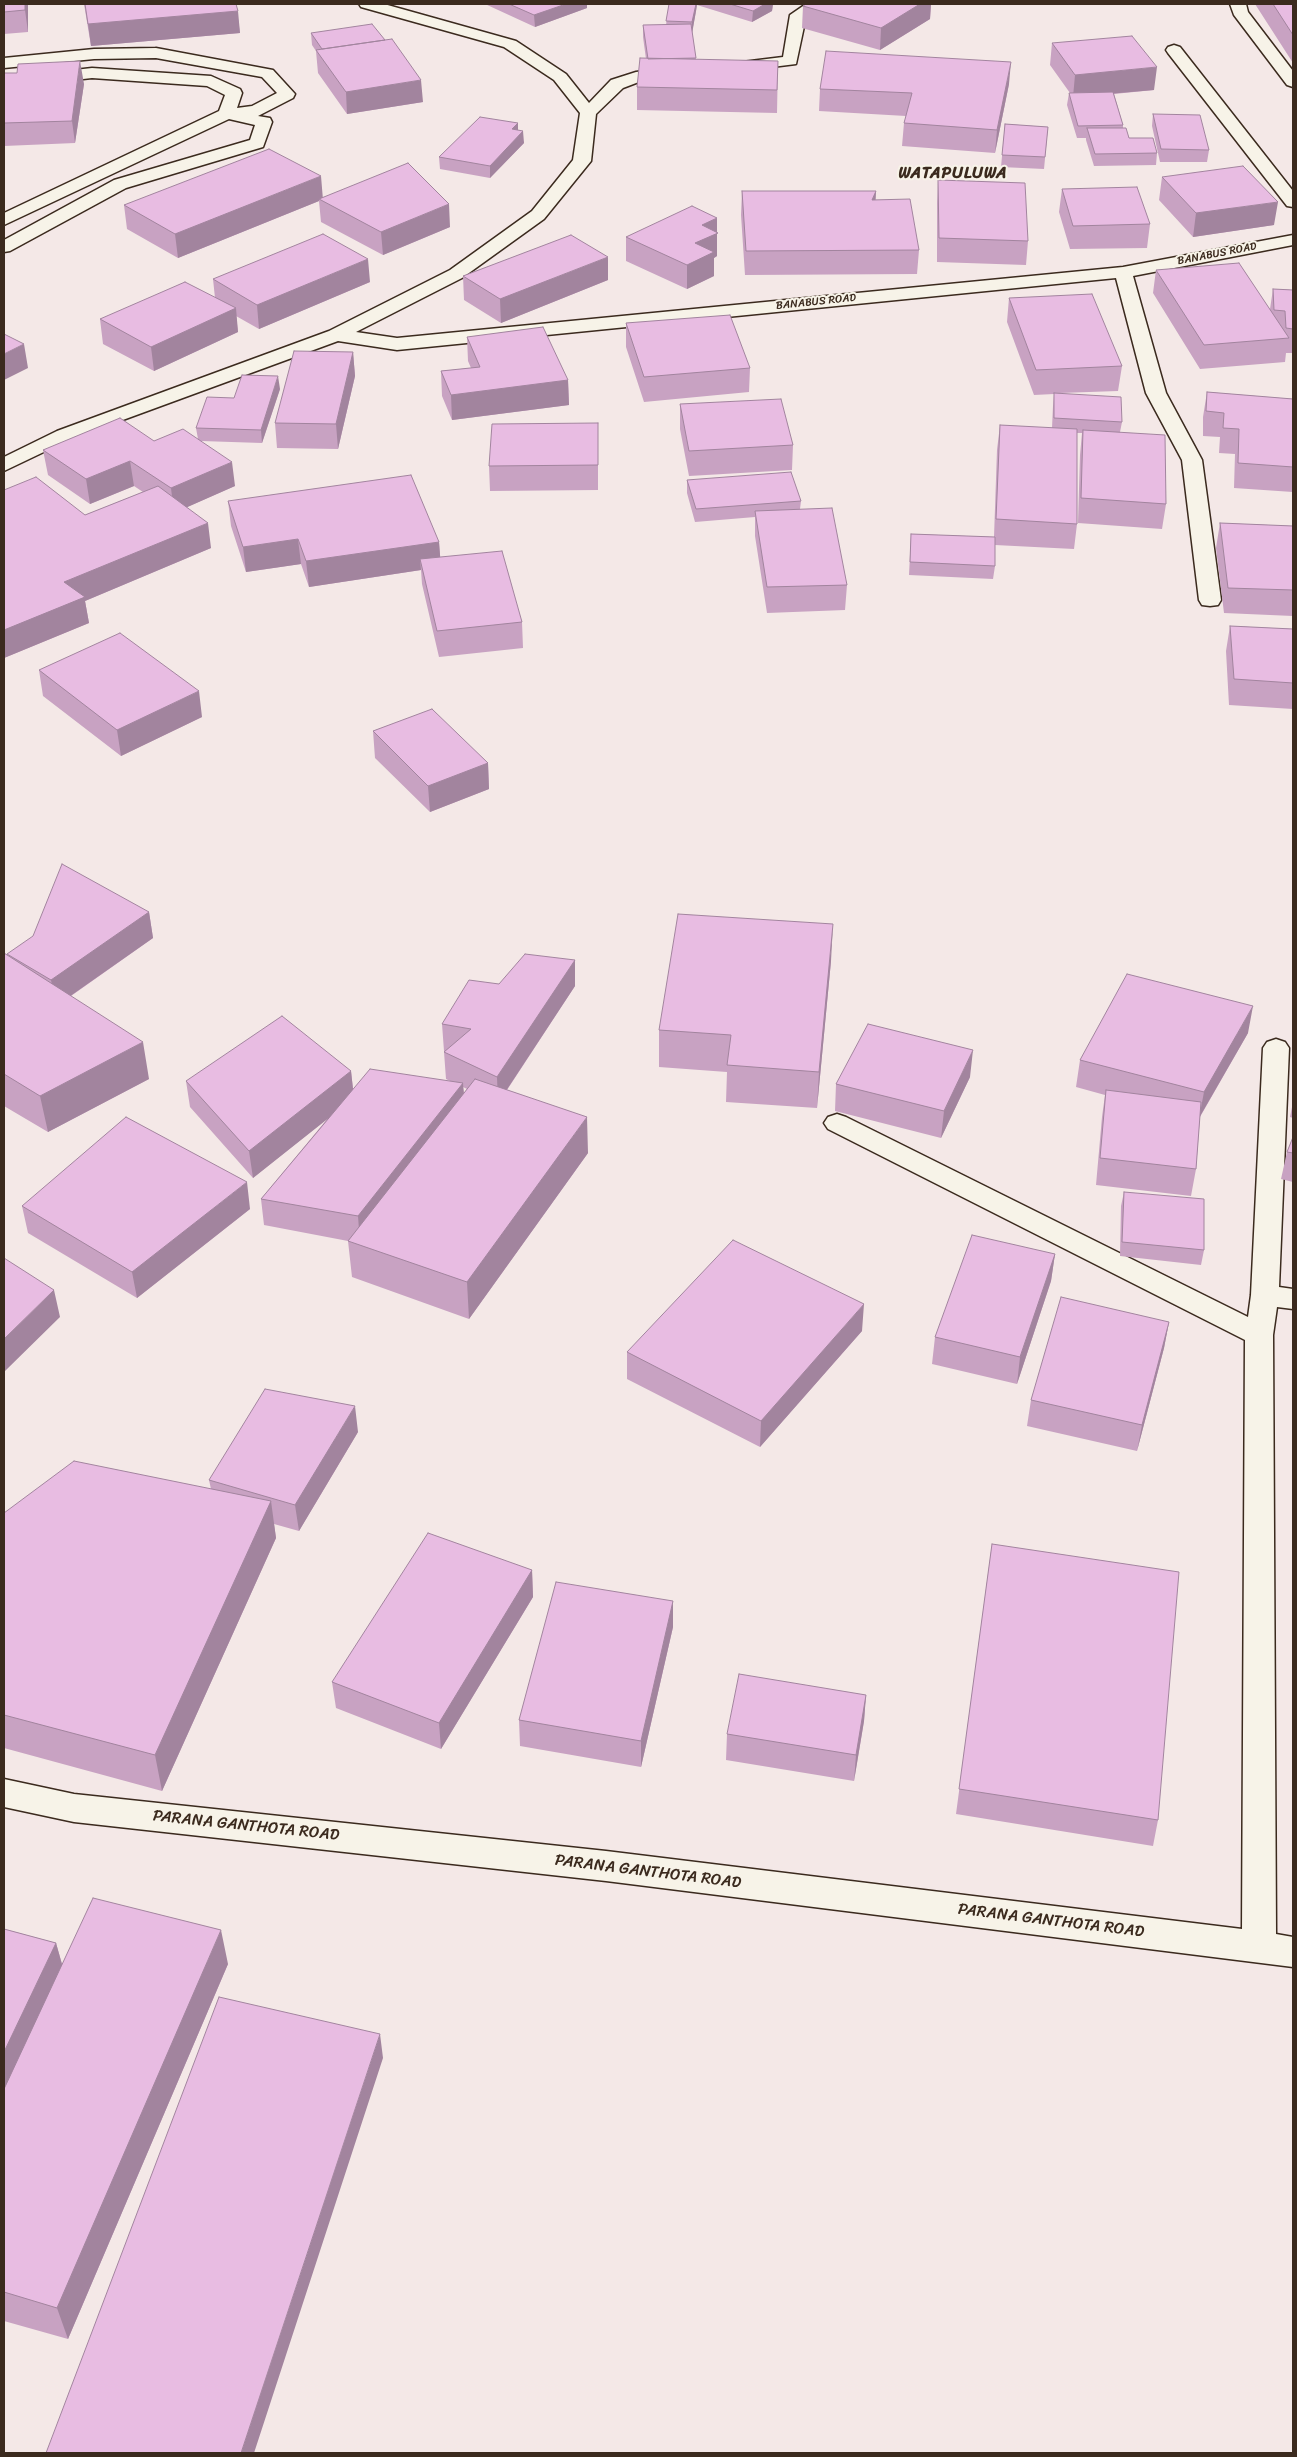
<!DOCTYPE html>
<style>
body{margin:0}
#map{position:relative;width:1297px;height:2457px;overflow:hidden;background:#f4e8e7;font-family:Sriracha,sans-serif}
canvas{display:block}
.frame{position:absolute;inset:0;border:5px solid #3b2a1e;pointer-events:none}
</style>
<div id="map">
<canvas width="1297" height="2457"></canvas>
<div class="frame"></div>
</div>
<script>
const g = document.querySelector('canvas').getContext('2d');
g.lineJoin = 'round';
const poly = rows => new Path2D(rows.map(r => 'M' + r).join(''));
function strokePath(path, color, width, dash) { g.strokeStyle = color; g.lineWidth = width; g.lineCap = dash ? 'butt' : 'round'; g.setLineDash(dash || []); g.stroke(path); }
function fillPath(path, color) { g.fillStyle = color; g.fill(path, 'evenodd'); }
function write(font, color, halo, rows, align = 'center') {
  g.font = font + ' Sriracha,sans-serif'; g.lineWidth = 4; g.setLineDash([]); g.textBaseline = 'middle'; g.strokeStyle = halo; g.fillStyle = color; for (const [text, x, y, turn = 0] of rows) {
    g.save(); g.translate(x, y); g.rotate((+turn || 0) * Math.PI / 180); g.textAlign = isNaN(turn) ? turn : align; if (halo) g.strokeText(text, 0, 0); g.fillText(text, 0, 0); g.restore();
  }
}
const minor = poly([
 [359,4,384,4,516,41,566,74,589,103,611,80,636,72,675,67,681,69,683,72,681,75,644,80,623,88,596,114,591,161,544,219,462,278,356,332,397,338,1123,267,1293,235,1293,245,1133,276,1166,393,1202,460,1221,600,1218,605,1210,606,1202,605,1199,600,1182,460,1146,393,1116,278,397,350,338,341,71,439,4,471,4,457,57,431,329,331,450,270,532,211,573,160,580,113,554,80,504,47,361,7,359,4],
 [806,4,825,4,806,17,796,64,740,71,734,69,732,66,734,63,783,57,790,15,806,4],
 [1230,4,1246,4,1248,12,1293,71,1293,87,1287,85,1234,15,1230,4],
 [1174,45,1180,47,1293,191,1293,207,1287,206,1168,53,1166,50,1168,47,1174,45],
 [156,48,273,70,295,94,293,98,258,116,270,118,272,122,263,147,126,188,10,251,4,252,4,240,114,180,250,140,255,125,229,119,4,225,4,213,219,111,225,95,207,86,92,78,4,88,4,78,92,68,211,76,240,89,242,93,237,108,252,106,277,93,262,77,156,58,94,59,4,68,4,58,94,49,156,48],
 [1276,1039,1285,1042,1289,1048,1279,1287,1293,1289,1293,1309,1277,1307,1273,1335,1276,1934,1293,1937,1293,1967,606,1881,74,1822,4,1807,4,1779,74,1794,606,1851,1242,1929,1245,1340,828,1129,824,1123,828,1117,837,1114,846,1117,1248,1317,1251,1295,1263,1048,1267,1042,1276,1039]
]);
strokePath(minor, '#3b2a1e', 3);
fillPath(minor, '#f7f3e8');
fillPath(poly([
 [4,4,28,4,28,32,4,34],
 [84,4,236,4,240,33,91,46],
 [485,4,587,4,587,8,535,27],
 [669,4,773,4,772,11,752,22,697,5,696,11,692,32,696,60,778,61,777,113,637,110,637,87,646,59,643,37,643,25,666,25],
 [806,4,931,4,930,19,880,50,802,28,803,6],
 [1255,4,1293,4,1293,63],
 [311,33,423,102,347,114,318,73,316,51,312,45],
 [1052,43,1154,90,1114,94,1123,125,1123,128,1129,138,1157,153,1156,165,1094,166,1086,140,1086,138,1077,138,1067,105,1069,93,1070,93,1050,65],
 [4,73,84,84,75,143,4,146],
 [1009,84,995,153,902,146,904,123,906,116,819,111,820,89],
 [1153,114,1209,150,1207,162,1160,162,1152,126],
 [518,123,518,130,524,143,490,178,440,169,439,157],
 [1005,124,1048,127,1044,169,1001,167],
 [1162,177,1274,225,1193,237,1159,200],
 [938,180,1028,241,1026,265,937,262,937,203],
 [1062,189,1150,224,1147,248,1070,249,1059,212],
 [742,191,876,191,875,200,919,250,917,274,745,275,741,215],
 [323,197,450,227,383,255,321,222,319,201,178,258,127,229,124,205],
 [717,218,717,256,714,258,714,276,687,289,626,261,626,237],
 [1156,270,1270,309,1273,289,1293,290,1293,353,1286,353,1285,362,1200,369,1153,293],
 [463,276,608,280,501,323,464,300],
 [213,279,370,282,259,329,236,316,238,332,154,371,103,344,100,319,215,298],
 [1009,298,1122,366,1118,391,1060,393,1122,422,1120,432,1166,504,1162,529,1078,523,1080,455,1082,433,1077,433,1077,524,1074,549,995,545,995,566,993,579,909,575,911,534,994,537,997,450,1000,425,1052,428,1053,406,1054,394,1034,395,1007,322],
 [626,323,750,368,749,392,644,402,626,347],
 [467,337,568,380,569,405,452,420,442,396,441,371,471,368,468,361],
 [353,352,355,376,338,449,277,448,275,423],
 [280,389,262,443,201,441,235,486,187,507,211,548,85,601,89,623,4,658,85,515,143,492,134,486,90,504,48,475,43,450,154,441,198,439,196,428,234,398],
 [1207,392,1293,399,1293,492,1234,488,1235,454,1219,453,1220,437,1203,436,1203,417],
 [680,404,793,445,792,470,689,476,680,429],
 [598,423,598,490,490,491,489,466],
 [687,480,801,501,800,509,847,585,845,610,767,613,755,536,755,517,695,522,687,493],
 [228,501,439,542,440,557,522,622,523,648,439,657,422,584,421,570,309,587,301,564,246,572,231,526],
 [1220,523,1293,526,1293,616,1224,613,1216,548],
 [1230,626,1293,629,1293,709,1229,705,1226,651],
 [39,670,202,717,121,756,43,696],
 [373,731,488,763,489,789,430,812,375,758],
 [149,912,153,938,71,996,149,1079,48,1132,4,1106,4,953,7,955],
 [575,960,575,986,507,1090,588,1153,469,1319,352,1277,348,1241,264,1225,261,1199,328,1118,253,1178,190,1107,186,1081,351,1071,353,1089,450,1081,446,1079,444,1052,445,1051,444,1051,442,1024,499,984],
 [463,1087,467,1089,464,1093],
 [831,961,817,1108,726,1102,727,1072,659,1067,659,1030],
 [1248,1033,1200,1117,1196,1169,1191,1196,1096,1185,1102,1117,1105,1095,1076,1087,1080,1060],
 [970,1077,941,1138,835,1111,836,1084],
 [1293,1102,1293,1118,1290,1117],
 [1293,1137,1293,1182,1281,1179,1287,1152],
 [1124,1192,1204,1250,1201,1265,1120,1256,1121,1206],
 [22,1206,250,1209,137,1298,28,1233],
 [1055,1254,1051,1281,1017,1384,932,1364,935,1337],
 [1169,1322,1164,1348,1137,1451,1027,1426,1031,1400],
 [862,1331,760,1447,627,1379,627,1352],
 [358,1432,299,1531,274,1524,276,1538,162,1791,4,1748,4,1513,211,1489,209,1480],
 [992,1544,1158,1820,1153,1846,956,1814],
 [532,1570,533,1597,441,1749,336,1708,332,1682],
 [673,1601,673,1627,641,1767,520,1746,519,1720],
 [866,1695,864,1721,854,1781,726,1760,727,1734],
 [4,1929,56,1943,62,1964,228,1964,68,2339,4,2321]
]), '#c8a2c2');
fillPath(poly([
 [25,4,28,4,28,32,25,10],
 [566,4,587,4,587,8,535,27,534,15],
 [696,4,697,4,696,11,692,34,692,22],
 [765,4,773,4,772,11,752,22,753,11],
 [920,4,931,4,930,19,880,50,881,28],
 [238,11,240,33,91,46,88,24],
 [80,61,84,84,75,143,72,121],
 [1011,62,1009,84,995,153,997,130],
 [1157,67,1154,90,1073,97,1075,75],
 [421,80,423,102,347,114,346,92],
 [518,123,518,135,512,129],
 [523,131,524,143,490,178,490,166],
 [321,176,323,200,319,199,319,201,178,258,175,234],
 [876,191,875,214,872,200],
 [1278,202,1274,225,1193,237,1196,213],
 [449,204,450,227,383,255,381,232],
 [717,218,717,256,714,258,714,276,687,289,687,265,702,225],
 [608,257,608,280,501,323,500,299],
 [368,259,370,282,259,329,257,305],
 [236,308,238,332,154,371,151,347],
 [24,344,28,368,4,380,4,354],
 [353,352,355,376,338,449,336,424],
 [278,376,280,389,262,443,261,430],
 [568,380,569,405,452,420,451,395],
 [130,461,134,486,90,504,86,479],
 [232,462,235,486,174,513,171,488],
 [208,523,211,548,85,601,89,623,4,658,4,630,64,582],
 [298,539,301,564,246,572,243,547],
 [439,542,441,567,420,559,421,570,309,587,306,561],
 [199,691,202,717,121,756,117,730],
 [488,763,489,789,430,812,428,786],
 [149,912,153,938,56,1006,51,980],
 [833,924,831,961,817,1108,819,1072],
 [575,960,575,986,498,1103,497,1077],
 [1253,1006,1248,1033,1199,1118,1204,1092],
 [143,1042,149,1079,48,1132,40,1096],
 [973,1050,970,1077,941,1138,944,1111],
 [351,1071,354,1098,253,1178,249,1151],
 [463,1083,465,1110,360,1243,358,1216],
 [587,1117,588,1153,469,1319,467,1282],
 [247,1182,250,1209,137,1298,132,1272],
 [1055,1254,1051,1281,1017,1384,1020,1357],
 [54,1290,60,1317,4,1372,4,1339],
 [864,1304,862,1331,760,1447,761,1421],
 [1169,1322,1164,1348,1137,1451,1142,1425],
 [355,1406,358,1432,299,1531,295,1505],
 [271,1501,276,1538,162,1791,155,1755],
 [532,1570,533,1597,441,1749,439,1723],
 [673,1601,673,1627,641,1767,641,1741],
 [866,1695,864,1721,854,1781,856,1755],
 [221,1930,228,1964,68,2339,57,2308],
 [56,1943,63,1968,4,2092,4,2052],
 [380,2034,383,2058,254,2453,241,2453]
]), '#a2849e');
const building = poly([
 [4,4,25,4,25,10,4,12,4,4],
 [85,4,236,4,238,11,88,24,85,4],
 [509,4,566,4,534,15,509,4],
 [669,4,696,4,692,22,666,21,669,4],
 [730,4,765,4,753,11,730,4],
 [806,4,920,4,881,28,803,6,806,4],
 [1273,4,1293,4,1293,35,1273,4],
 [372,24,385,40,322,49,311,33,372,24],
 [691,24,696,58,648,59,643,25,691,24],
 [1132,36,1157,67,1075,75,1052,43,1132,36],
 [392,39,421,80,346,92,316,50,392,39],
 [826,51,1011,62,997,130,904,123,912,93,820,89,826,51],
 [640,58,778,61,777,90,637,87,640,58],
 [80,61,72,121,4,123,4,73,17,73,18,64,80,61],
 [1113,92,1123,125,1078,126,1069,93,1113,92],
 [1153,114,1200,115,1209,150,1161,149,1153,114],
 [480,117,518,123,512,129,523,131,490,166,439,157,480,117],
 [1005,124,1048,127,1045,157,1002,155,1005,124],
 [1087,128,1126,128,1129,138,1153,138,1157,153,1095,154,1087,128],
 [269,149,321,176,175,234,124,205,269,149],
 [408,163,449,204,381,232,319,199,408,163],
 [1243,166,1278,202,1196,213,1162,177,1243,166],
 [938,180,1025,183,1028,241,939,238,938,180],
 [1137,187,1150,224,1073,226,1062,189,1137,187],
 [742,191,876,191,872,200,910,199,919,250,746,251,742,191],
 [692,206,717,218,702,225,718,233,695,243,714,252,687,265,626,237,692,206],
 [323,234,368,259,257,305,213,279,323,234],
 [571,235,608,257,500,299,463,276,571,235],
 [1239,263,1289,338,1204,345,1156,270,1239,263],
 [185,282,236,308,151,347,100,319,185,282],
 [1273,289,1293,290,1293,329,1286,328,1285,311,1274,310,1273,289],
 [1092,294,1122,366,1036,370,1009,298,1092,294],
 [730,315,750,368,644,377,626,323,730,315],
 [543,327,568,380,451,395,441,371,480,367,467,337,543,327],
 [4,334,24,344,4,354,4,334],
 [294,351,353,352,336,424,275,423,294,351],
 [242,375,278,376,261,430,196,428,207,397,234,398,242,375],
 [1207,392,1293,399,1293,467,1238,463,1239,429,1223,428,1224,413,1206,411,1207,392],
 [1054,393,1121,397,1122,422,1054,418,1054,393],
 [781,399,793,445,689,451,680,404,781,399],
 [120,418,154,441,183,429,232,462,171,488,130,461,86,479,43,450,120,418],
 [598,423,598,465,489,466,492,424,598,423],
 [1000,425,1077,429,1077,524,996,519,1000,425],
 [1083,430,1165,435,1166,504,1081,498,1083,430],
 [791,472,801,501,696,509,687,480,791,472],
 [411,475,439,542,306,561,298,539,243,547,228,501,411,475],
 [36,477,85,515,158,486,208,523,64,582,85,597,4,630,4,490,36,477],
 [832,508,847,585,767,587,755,511,832,508],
 [1220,523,1293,526,1293,590,1228,588,1220,523],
 [911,534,995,537,995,566,910,562,911,534],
 [502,551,522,622,437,631,420,559,502,551],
 [1230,626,1293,629,1293,683,1234,679,1230,626],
 [120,633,199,691,117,730,39,670,120,633],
 [432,709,488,763,428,786,373,731,432,709],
 [62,864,149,912,51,980,7,954,33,936,62,864],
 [678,914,833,924,819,1072,727,1065,731,1035,659,1030,678,914],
 [4,953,143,1042,40,1096,4,1074,4,953],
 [525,954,575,960,497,1077,444,1052,471,1029,442,1024,469,980,499,984,525,954],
 [1127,974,1253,1006,1204,1092,1080,1060,1127,974],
 [282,1016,351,1071,249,1151,186,1081,282,1016],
 [868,1024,973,1050,944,1111,836,1084,868,1024],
 [370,1069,463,1083,358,1216,261,1199,370,1069],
 [475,1079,587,1117,467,1282,348,1241,475,1079],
 [1106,1090,1201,1102,1196,1169,1100,1158,1106,1090],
 [126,1117,247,1182,132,1272,22,1206,126,1117],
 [1293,1137,1293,1153,1287,1152,1293,1137],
 [1124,1192,1204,1199,1204,1250,1122,1242,1124,1192],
 [972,1235,1055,1254,1020,1357,935,1337,972,1235],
 [733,1240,864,1304,761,1421,627,1352,733,1240],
 [4,1258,54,1290,4,1339,4,1258],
 [1061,1297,1169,1322,1142,1425,1031,1400,1061,1297],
 [265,1389,355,1406,295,1505,209,1480,265,1389],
 [74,1461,271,1501,155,1755,4,1715,4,1513,74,1461],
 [428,1533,532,1570,439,1723,332,1682,428,1533],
 [992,1544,1179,1572,1158,1820,959,1789,992,1544],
 [556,1582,673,1601,641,1741,519,1720,556,1582],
 [739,1674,866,1695,856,1755,727,1734,739,1674],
 [93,1898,221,1930,57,2308,4,2292,4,2089,93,1898],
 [4,1929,56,1943,4,2052,4,1929],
 [219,1997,380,2034,241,2453,46,2453,219,1997]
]);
fillPath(building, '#e8bce2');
strokePath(building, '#a2849e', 1);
write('11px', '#3b2a1e', '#f7f3e8', [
 ["BANABUS ROAD",1217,254,-11],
 ["BANABUS ROAD",816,302,-6]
]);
g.letterSpacing = '1px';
write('bold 16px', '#3b2a1e', '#f7f3e8', [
 ["WATAPULUWA",953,174]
]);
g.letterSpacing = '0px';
write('16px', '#3b2a1e', '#f7f3e8', [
 ["PARANA GANTHOTA ROAD",246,1826,6],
 ["PARANA GANTHOTA ROAD",648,1872,7],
 ["PARANA GANTHOTA ROAD",1051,1921,7]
]);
</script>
